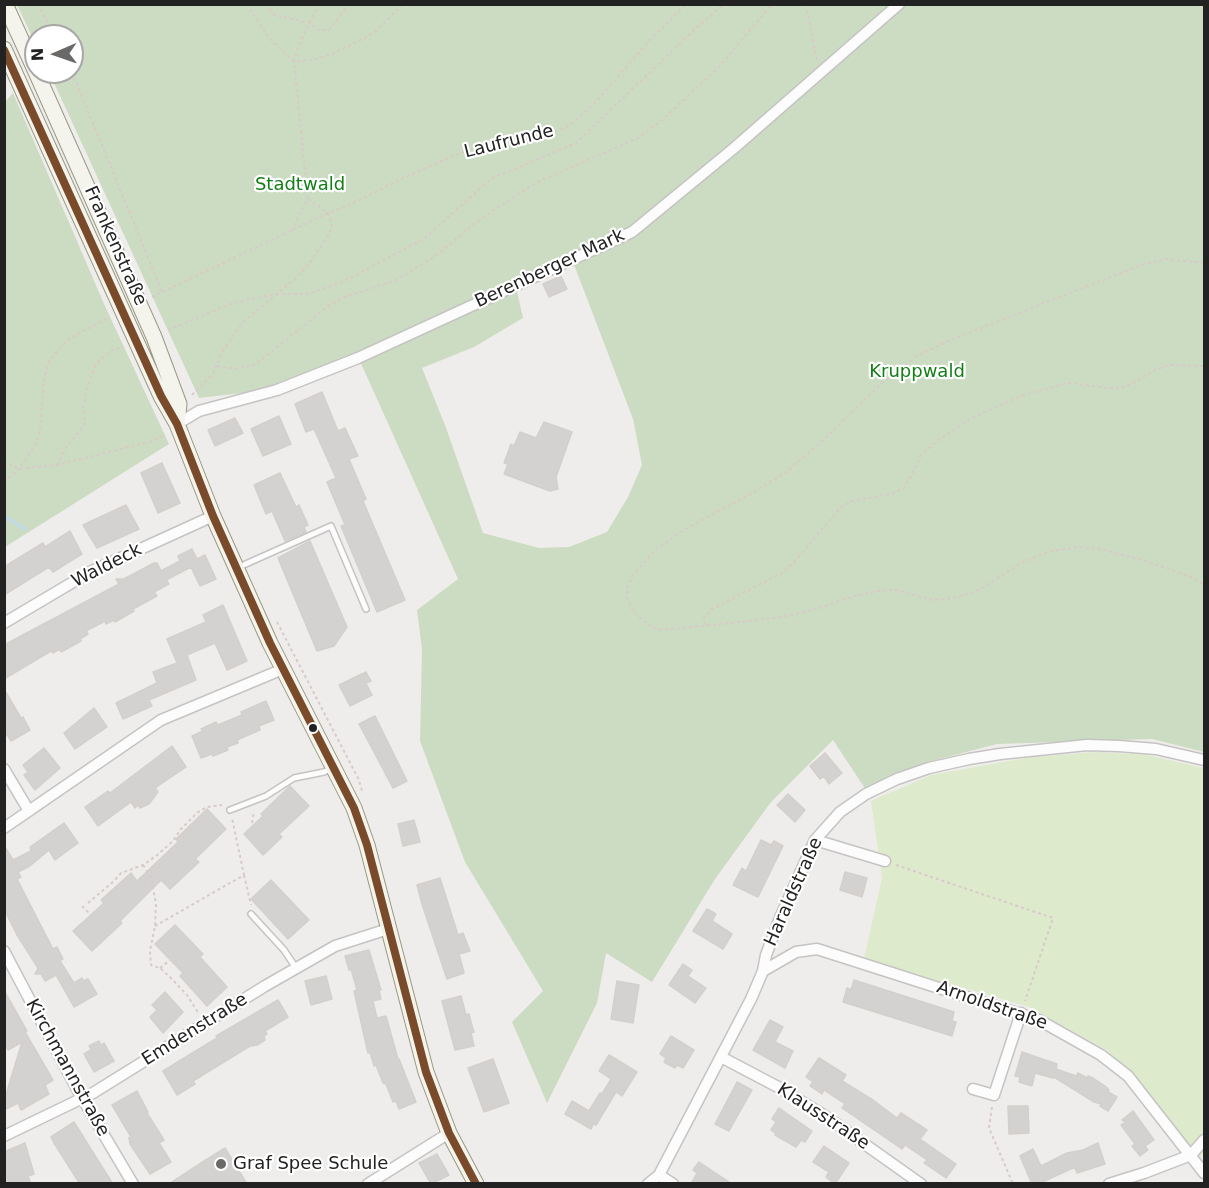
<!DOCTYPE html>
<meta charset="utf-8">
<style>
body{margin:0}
#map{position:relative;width:1209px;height:1188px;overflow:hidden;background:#efedeb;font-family:"DejaVu Sans",sans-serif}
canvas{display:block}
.frame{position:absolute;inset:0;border:6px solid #222;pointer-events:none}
.north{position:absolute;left:24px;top:24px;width:60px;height:60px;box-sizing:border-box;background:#fff;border:2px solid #a7a7a7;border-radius:50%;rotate:268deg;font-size:16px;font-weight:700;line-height:24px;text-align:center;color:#222}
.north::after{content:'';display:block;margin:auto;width:21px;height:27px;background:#6a6968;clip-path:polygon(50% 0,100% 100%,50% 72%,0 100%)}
</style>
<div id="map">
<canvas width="1209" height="1188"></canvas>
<div class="frame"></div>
<div class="north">N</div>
</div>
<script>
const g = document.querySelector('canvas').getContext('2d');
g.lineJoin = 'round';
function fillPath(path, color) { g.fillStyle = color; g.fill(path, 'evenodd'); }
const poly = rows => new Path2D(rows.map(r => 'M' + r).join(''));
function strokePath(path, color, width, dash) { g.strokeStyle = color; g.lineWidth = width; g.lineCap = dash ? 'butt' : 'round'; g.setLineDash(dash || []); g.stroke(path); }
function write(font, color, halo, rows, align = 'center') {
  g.font = font + ' "DejaVu Sans",sans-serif'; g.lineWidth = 4.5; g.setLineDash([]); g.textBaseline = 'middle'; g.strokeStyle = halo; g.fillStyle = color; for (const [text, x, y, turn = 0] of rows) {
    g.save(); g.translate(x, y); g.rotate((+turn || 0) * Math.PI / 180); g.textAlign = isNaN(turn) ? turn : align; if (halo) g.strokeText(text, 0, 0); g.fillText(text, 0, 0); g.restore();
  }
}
fillPath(poly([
 [1098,752,1147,755,1204,768,1204,1152,1197,1161,1175,1126,1107,1050,1029,1007,864,959,882,878,871,801,931,775,1031,757]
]), '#deeacc');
fillPath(poly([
 [17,5,1204,5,1204,752,1152,739,997,744,928,762,866,790,833,740,771,802,715,879,652,982,606,953,597,1003,547,1103,512,1022,543,991,465,862,420,741,422,649,417,610,458,579,359,359,516,287,523,318,474,347,422,368,445,425,483,533,539,548,569,547,607,532,628,497,642,465,633,419,573,262,633,234,733,148,630,228,554,266,277,389,199,398,49,72,72,72,72,36,36,36,36,45],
 [13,93,105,306,169,444,5,547,4,103]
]), '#ccdcc2');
strokePath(poly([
 [4,516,25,529]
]), '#c0dce0', 4);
const building = poly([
 [561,276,567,289,549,297,543,284,561,276],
 [322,392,338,431,345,428,358,456,349,459,366,499,363,501,405,600,377,612,341,526,345,525,327,482,336,478,314,429,306,432,295,404,322,392],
 [279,416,291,444,263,456,251,429,279,416],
 [235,418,243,433,215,446,208,430,235,418],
 [544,422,572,432,556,477,558,489,550,491,504,474,508,464,504,463,511,444,514,446,520,432,536,438,544,422],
 [162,463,180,503,158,513,141,473,162,463],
 [280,473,296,507,299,505,308,525,304,527,306,532,285,541,272,511,266,514,254,485,280,473],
 [126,505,139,529,97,548,83,525,126,505],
 [70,531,82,554,53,572,49,567,4,595,4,567,43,543,45,547,70,531],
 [310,541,347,627,334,646,317,651,278,558,310,541],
 [192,549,197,559,205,555,216,579,200,586,191,567,166,580,169,584,154,592,157,596,133,609,134,611,115,622,114,620,106,624,105,621,86,631,88,634,80,639,81,641,61,652,60,649,53,653,51,651,4,679,4,645,119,584,116,579,124,579,154,563,157,563,161,571,180,561,178,556,192,549],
 [223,605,247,661,227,670,215,643,187,655,196,680,149,700,152,706,123,719,116,703,157,683,153,672,177,663,167,639,206,622,203,615,223,605],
 [366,672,371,681,366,683,372,695,350,706,339,685,366,672],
 [4,689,21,718,23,717,30,730,11,741,4,730,4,689],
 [266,701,274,720,259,726,260,730,237,740,238,743,227,747,228,750,213,756,212,754,201,758,192,736,203,731,201,729,216,722,218,725,242,715,241,712,266,701],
 [94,708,107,727,75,749,64,733,94,708],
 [375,716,407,781,393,788,359,724,375,716],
 [172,746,186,767,155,788,158,792,149,804,140,808,138,805,135,808,131,802,98,826,85,807,108,791,110,793,172,746],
 [44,748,60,768,35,790,24,775,28,772,23,765,44,748],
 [825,753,842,773,829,784,824,776,820,779,810,766,825,753],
 [290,786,309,806,279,834,282,837,263,855,244,834,263,816,261,814,290,786],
 [788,794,805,810,795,822,777,805,788,794],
 [207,809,226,829,195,859,199,862,170,889,161,880,120,921,122,923,92,951,73,931,104,903,101,900,131,873,137,881,178,842,176,839,207,809],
 [414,820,420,842,403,846,398,824,414,820],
 [64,823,78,843,55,860,49,850,30,866,18,872,21,877,17,879,53,949,57,947,63,959,60,961,74,983,82,978,83,981,88,979,97,994,74,1007,56,975,45,981,41,974,35,974,38,968,17,935,4,909,4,845,13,860,31,851,30,847,64,823],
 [761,840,771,845,774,841,783,846,758,897,733,885,742,868,746,871,761,840],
 [845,872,867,878,862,897,840,890,845,872],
 [440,878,458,935,463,933,470,951,459,954,464,973,447,979,422,904,417,885,440,878],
 [271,880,309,920,288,939,251,899,271,880],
 [707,909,716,914,712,921,732,934,723,949,693,931,707,909],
 [175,925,203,954,200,957,227,987,207,1006,180,976,183,973,155,944,175,925],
 [369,950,381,990,379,990,381,999,373,1001,377,1018,386,1016,398,1059,399,1059,416,1102,399,1109,396,1101,393,1102,386,1084,383,1083,376,1065,374,1066,370,1052,368,1053,354,991,357,990,351,969,349,970,345,956,369,950],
 [683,964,692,970,688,976,706,988,695,1003,669,985,683,964],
 [326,976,332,999,311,1005,305,981,326,976],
 [854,980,954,1012,952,1021,956,1022,952,1036,843,1002,847,988,851,990,854,980],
 [617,981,639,985,633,1023,611,1019,617,981],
 [4,990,27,1031,25,1032,53,1080,45,1085,49,1094,21,1110,18,1103,4,1110,4,1101,22,1042,8,1050,4,1043,4,990],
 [165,992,183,1012,163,1033,150,1017,157,1010,152,1005,165,992],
 [461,996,466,1015,469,1014,471,1022,474,1032,471,1033,474,1046,455,1050,442,1001,461,996],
 [278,1000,288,1017,265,1031,267,1034,264,1036,265,1040,257,1045,250,1046,193,1081,195,1084,177,1095,163,1071,217,1038,216,1036,278,1000],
 [770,1020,783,1027,775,1042,793,1051,785,1068,753,1050,770,1020],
 [671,1036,694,1050,683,1068,677,1065,675,1068,664,1062,666,1058,660,1054,671,1036],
 [99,1041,101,1045,104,1043,114,1061,94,1072,84,1054,91,1050,89,1046,99,1041],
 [1022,1052,1057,1064,1056,1069,1076,1076,1078,1073,1087,1078,1088,1076,1093,1078,1105,1086,1109,1090,1108,1092,1117,1097,1108,1111,1100,1106,1101,1104,1094,1102,1054,1077,1053,1078,1035,1073,1032,1086,1019,1082,1020,1077,1015,1076,1022,1052],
 [609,1055,637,1072,622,1096,616,1092,596,1125,593,1124,591,1129,565,1114,572,1101,589,1111,600,1093,602,1094,611,1079,599,1071,609,1055],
 [819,1058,846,1075,842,1081,873,1100,897,1118,901,1113,927,1130,920,1139,956,1164,946,1178,924,1163,927,1160,905,1145,902,1149,842,1108,845,1104,824,1090,822,1094,810,1086,813,1082,806,1077,819,1058],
 [493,1059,509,1103,484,1112,468,1068,493,1059],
 [737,1082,752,1090,729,1131,715,1124,737,1082],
 [137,1091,148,1112,147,1113,164,1140,159,1143,171,1162,150,1174,130,1144,129,1138,131,1137,112,1105,137,1091],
 [1008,1106,1028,1106,1029,1133,1009,1134,1008,1106],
 [779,1108,812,1131,805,1142,801,1140,796,1147,775,1135,776,1133,771,1130,776,1122,772,1119,779,1108],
 [1133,1111,1154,1140,1145,1146,1148,1150,1140,1156,1132,1146,1135,1144,1121,1125,1126,1122,1122,1120,1133,1111],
 [74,1122,99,1162,113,1184,80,1184,54,1143,51,1137,74,1122],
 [25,1143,34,1174,28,1176,31,1184,4,1184,4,1152,25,1143],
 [1098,1143,1105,1164,1077,1173,1075,1167,1038,1184,1032,1184,1020,1156,1033,1149,1041,1166,1067,1153,1083,1150,1098,1143],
 [824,1146,849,1163,835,1184,826,1177,829,1172,813,1162,824,1146],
 [225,1148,247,1184,169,1184,198,1165,225,1148],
 [437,1154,449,1175,431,1184,419,1163,437,1154],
 [699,1162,732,1184,691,1184,697,1173,693,1170,699,1162]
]);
fillPath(building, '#d4d2d0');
strokePath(building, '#d3cfcc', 1.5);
const lane = poly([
 [239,567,331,526,366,609],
 [230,810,266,796,294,778,324,772,333,768],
 [251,914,284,950,296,968]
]);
const street = poly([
 [177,424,199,411,277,390,358,358,632,232,733,149,899,4],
 [4,623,90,572,213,516],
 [4,769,29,811],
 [4,828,161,720,283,669],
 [815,840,885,861],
 [4,951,78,1091,133,1184],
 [763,971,796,952,817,949,1039,1020,1101,1055,1128,1076,1204,1173],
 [721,1057,778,1087,825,1116,921,1184],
 [973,1089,994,1095,1021,1013],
 [4,1136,93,1093,265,986,335,946,388,929],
 [659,1175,673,1184],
 [368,1184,449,1133],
 [648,1184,659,1175,751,999,763,971,766,955,780,918,815,840,840,812,866,794,897,779,929,768,969,759,1000,754,1087,745,1119,746,1156,749,1204,760],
 [1109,1184,1144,1173,1191,1155,1204,1140]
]);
const secondary = poly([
 [5,4,36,72],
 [4,49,161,396,177,424,213,516,270,643,354,808,367,845,426,1072,449,1133,476,1184],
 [36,72,154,337,179,404,177,424]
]);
strokePath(lane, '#c5c4c3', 8);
strokePath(street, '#c5c4c3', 13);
strokePath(secondary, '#999983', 17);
strokePath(poly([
 [37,4,56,36],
 [247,4,268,37,294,62,316,59,334,53,365,38,377,30,403,4],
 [266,4,274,15,310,23,318,30,329,30,349,4],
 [806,4,817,61],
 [72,72,162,292],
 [291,231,308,199,294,62,299,44,319,4],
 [1204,263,1166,259,1141,265,948,341,915,357,884,381,820,443,786,472,749,495,687,528,655,550,632,577,627,588,627,597,633,611,642,620,652,627,661,630,741,622,782,617,820,608,850,597,878,591,896,590,932,600,953,598,979,590,1021,563,1051,551,1079,547,1100,549,1146,561,1191,577,1204,585],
 [152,297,328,213,345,207,403,178,465,151,503,139,537,136,563,129,575,121,594,104,651,39,686,4],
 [168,330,233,303,276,294,307,294,343,282,425,238,491,179,576,143,694,30,724,4],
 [217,366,234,369,255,365,328,306,342,298,396,280,406,274,437,255,475,223,521,192,538,182,638,138,661,121,720,66,772,4],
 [192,395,213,374,222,352,242,323,296,278,309,264,327,238,332,227,331,220,328,213,308,199],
 [4,461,19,469,57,465,153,441,165,434],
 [57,465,66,448,85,424,83,407,87,388,96,364,112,350,123,347],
 [4,482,19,469,36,444,40,431,44,378,49,361,69,339,109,317],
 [277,622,359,780,362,791],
 [705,625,704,617,712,609,782,573,797,559,840,508,852,501,891,494,904,488,913,473,921,455,937,441,974,417,1021,396,1060,385,1071,383,1107,388,1126,387,1155,370,1170,365,1204,366],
 [252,823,254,811],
 [143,865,151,877,156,904,155,926,150,951,151,965,160,968,170,977,187,995,199,1014],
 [896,865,1053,918,1025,1001],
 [244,875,251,905],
 [88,903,114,881,121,873,143,865,156,856,173,841,180,830,198,812,207,807,222,805],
 [82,906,91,915],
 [155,926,244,875,232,818],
 [160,968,170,960],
 [992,1107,989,1128,1013,1184]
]), '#d7cac9', 2, [3, 3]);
strokePath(lane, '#fdfcfc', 5);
strokePath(street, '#fdfcfc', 10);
strokePath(secondary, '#f4f4ed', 15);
strokePath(poly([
 [4,50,161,396,177,424,213,516,270,643,354,808,367,845,426,1072,449,1133,476,1184]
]), '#7a4b2a', 8);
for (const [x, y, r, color] of [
 [313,728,5,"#222"],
 [221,1164,6,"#6a6968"]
]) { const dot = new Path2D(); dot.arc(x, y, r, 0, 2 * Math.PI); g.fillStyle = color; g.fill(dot); strokePath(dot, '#fff', 2); }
write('18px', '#222', '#fff', [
 ["Laufrunde",509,142,-14],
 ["Frankenstraße",115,246,66],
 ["Berenberger Mark",550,269,-25],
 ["Waldeck",107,566,-27],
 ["Haraldstraße",794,892,-66],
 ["Arnoldstraße",992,1006,19],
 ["Emdenstraße",195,1030,-32],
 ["Kirchmannstraße",67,1068,61],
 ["Klausstraße",823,1117,33]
]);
write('18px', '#127e15', '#fff', [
 ["Stadtwald",300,185],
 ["Kruppwald",917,372]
]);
write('18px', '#222', '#fff', [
 ["Graf Spee Schule",233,1164]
], 'left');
</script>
